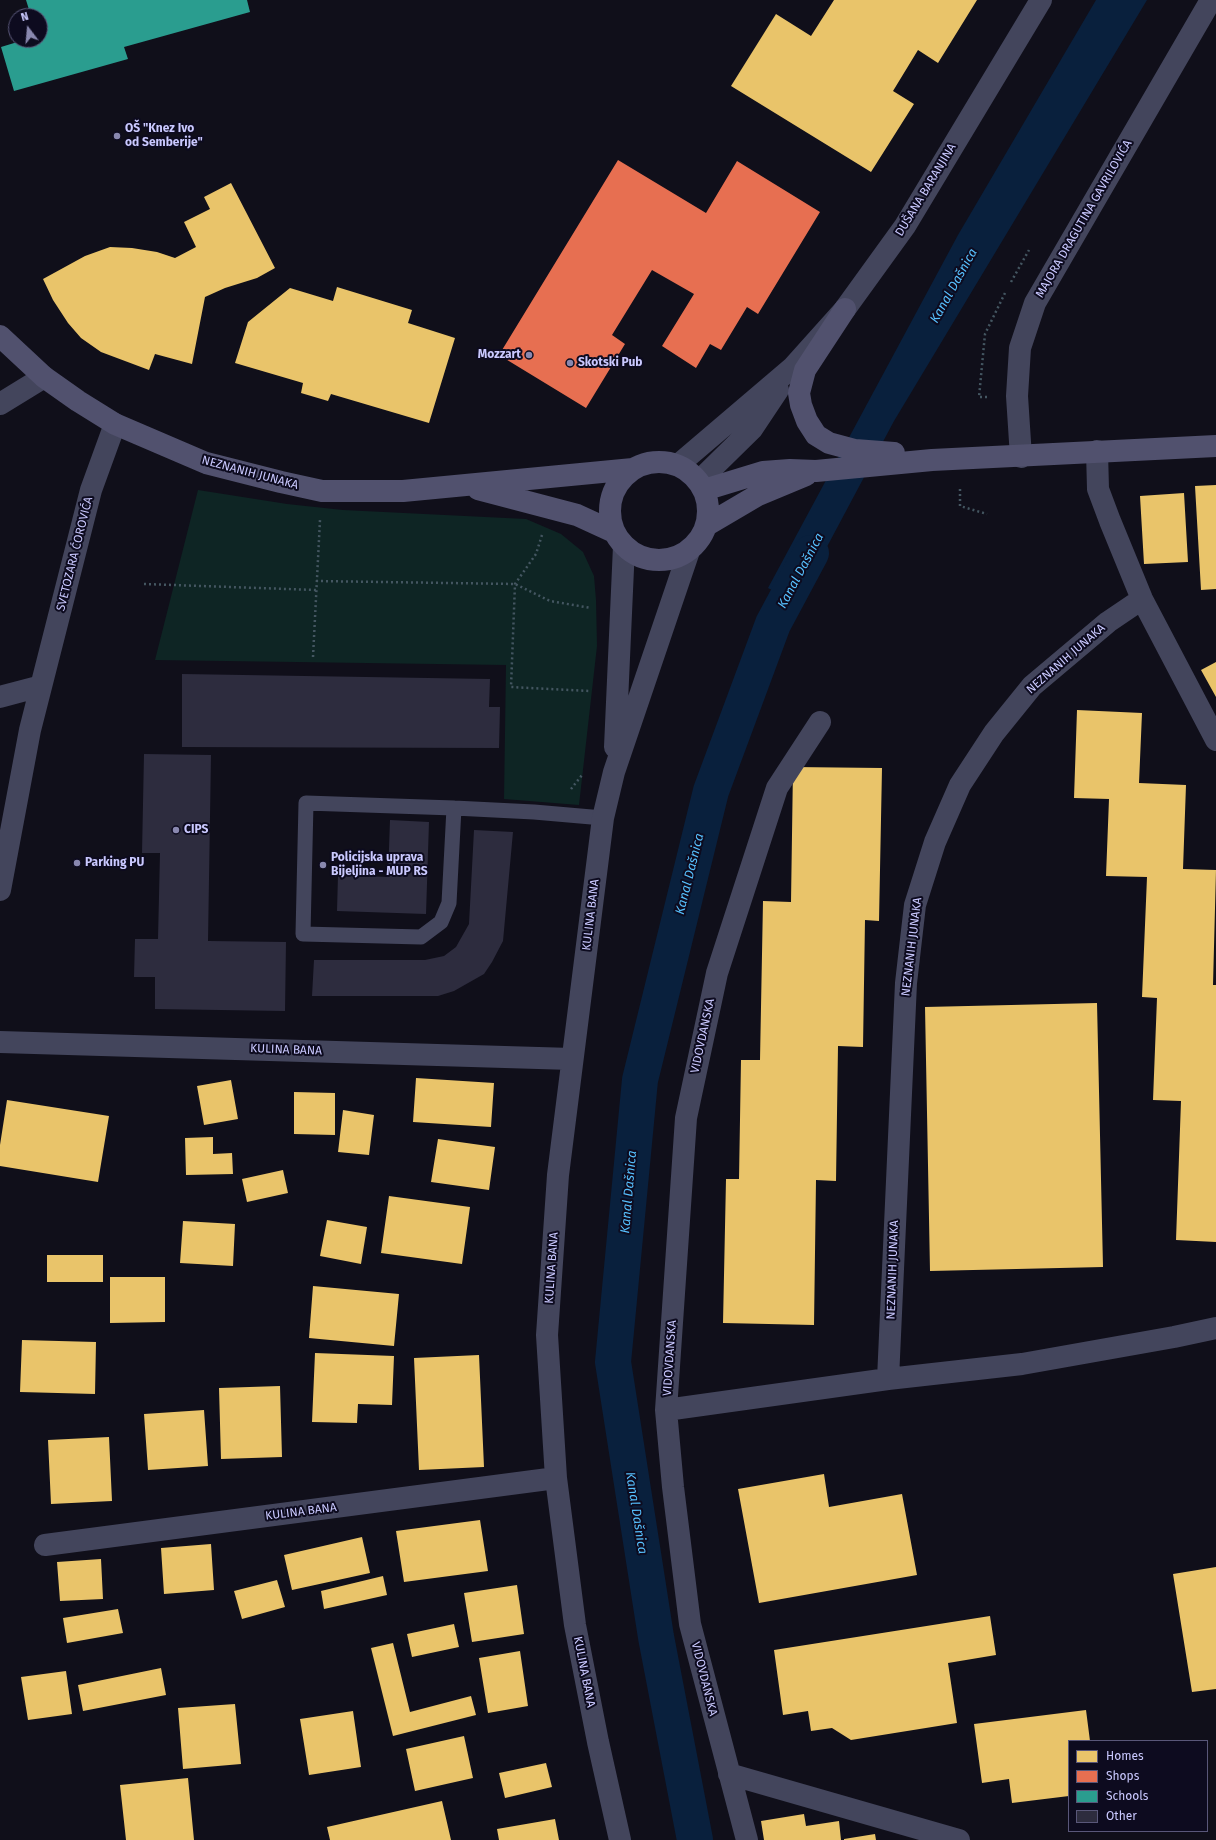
<!DOCTYPE html>
<meta charset="utf-8">
<style>
body{margin:0}
#map{position:relative;width:1216px;height:1840px;overflow:hidden;background:#100f1a;font-family:"Fira Sans",sans-serif}
canvas{display:block}
.legend{position:absolute;left:1068px;top:1740px;width:140px;height:92px;box-sizing:border-box;background:#0d0b1f;border:1px solid #595779;margin:0;padding:5px 7px;list-style:none;font-size:12px;color:#cac9ff}
.legend li{display:flex;align-items:center;gap:8px;height:20px}
.legend b{width:20px;border:1px solid #595779}
.north{position:absolute;left:8px;top:8px;width:40px;height:40px;box-sizing:border-box;background:#0d0b1f;border:1px solid #595779;border-radius:50%;rotate:344deg;font-size:11px;font-weight:700;line-height:16px;text-align:center;color:#cac9ff}
.north::after{content:'';display:block;margin:auto;width:14px;height:18px;background:#8988af;clip-path:polygon(50% 0,100% 100%,50% 72%,0 100%)}
</style>
<div id="map">
<canvas width="1216" height="1840"></canvas>
<ul class="legend">
<li><b style="height:11px;background:#e9c46a"></b>Homes</li>
<li><b style="height:11px;background:#e76f51"></b>Shops</li>
<li><b style="height:11px;background:#2a9d8f"></b>Schools</li>
<li><b style="height:11px;background:#2d2c3e"></b>Other</li>
</ul>
<div class="north">N</div>
</div>
<script>
const g = document.querySelector('canvas').getContext('2d');
g.lineJoin = 'round';
function fillPath(path, color) { g.fillStyle = color; g.fill(path, 'evenodd'); }
const poly = rows => new Path2D(rows.map(r => 'M' + r).join(''));
function strokePath(path, color, width, dash) { g.strokeStyle = color; g.lineWidth = width; g.lineCap = dash ? 'butt' : 'round'; g.setLineDash(dash || []); g.stroke(path); }
function write(font, color, halo, rows, align = 'center') {
  g.font = font + ' "Fira Sans",sans-serif'; g.lineWidth = 4; g.setLineDash([]); g.textBaseline = 'middle'; g.strokeStyle = halo; g.fillStyle = color; for (const [text, x, y, turn = 0] of rows) {
    g.save(); g.translate(x, y); g.rotate((+turn || 0) * Math.PI / 180); g.textAlign = isNaN(turn) ? turn : align; if (halo) g.strokeText(text, 0, 0); g.fillText(text, 0, 0); g.restore();
  }
}
fillPath(poly([
 [198,490,287,504,343,510,526,519,561,534,583,552,594,576,596,600,597,646,579,805,504,799,506,665,155,660]
]), '#0e2524');
fillPath(poly([
 [1096,0,1147,0,894,421,797,603,768,588,958,235]
]), '#09203d');
fillPath(poly([
 [834,0,977,0,938,63,918,50,893,91,914,104,871,172,731,86,776,14,811,36],
 [231,183,275,268,257,278,225,288,205,297,192,364,155,354,149,370,101,352,81,338,68,323,53,300,43,279,85,256,110,247,132,248,157,252,175,258,196,247,184,222,210,209,204,197],
 [337,287,412,310,408,323,455,338,429,423,331,394,328,401,301,393,303,383,235,363,248,322,290,288,333,301],
 [1216,485,1216,589,1201,590,1195,486],
 [1184,493,1188,562,1144,564,1140,496],
 [1216,662,1216,697,1201,670],
 [1077,710,1142,713,1139,783,1186,785,1183,869,1216,870,1213,985,1216,985,1216,1242,1176,1240,1181,1101,1153,1100,1157,998,1142,997,1147,877,1106,876,1109,799,1074,798],
 [793,767,882,768,879,921,865,920,863,1047,838,1046,836,1181,816,1180,814,1325,723,1323,726,1179,739,1179,741,1060,760,1060,763,901,791,902],
 [1097,1003,1103,1267,930,1271,925,1007],
 [416,1078,494,1083,491,1127,413,1122],
 [231,1080,238,1119,204,1125,197,1086],
 [294,1092,335,1093,335,1135,294,1134],
 [7,1100,109,1116,98,1182,0,1166,0,1145],
 [343,1110,374,1115,369,1155,338,1152],
 [213,1137,213,1154,232,1153,233,1174,186,1175,185,1138],
 [438,1139,495,1147,489,1190,431,1182],
 [283,1170,288,1193,247,1202,242,1179],
 [389,1196,470,1207,462,1264,381,1253],
 [327,1220,367,1227,361,1264,320,1256],
 [183,1221,235,1224,233,1266,180,1263],
 [47,1255,103,1255,103,1282,47,1282],
 [110,1277,165,1277,165,1322,110,1323],
 [313,1286,399,1294,394,1346,309,1338],
 [22,1340,96,1342,95,1394,20,1392],
 [315,1353,394,1356,392,1405,358,1404,357,1423,312,1422],
 [479,1355,484,1467,419,1470,414,1358],
 [280,1386,282,1457,221,1459,219,1388],
 [204,1410,208,1466,148,1470,144,1414],
 [109,1437,112,1501,51,1504,48,1440],
 [824,1474,829,1507,902,1494,917,1575,759,1603,738,1489],
 [480,1520,488,1571,404,1582,396,1531],
 [362,1537,370,1573,292,1590,284,1555],
 [211,1544,214,1590,164,1594,161,1548],
 [101,1559,103,1599,60,1601,57,1562],
 [1216,1567,1216,1689,1192,1692,1173,1574],
 [383,1576,387,1595,324,1609,321,1591],
 [277,1580,285,1607,242,1619,234,1591],
 [517,1585,524,1634,472,1642,464,1593],
 [118,1609,123,1633,67,1643,63,1618],
 [990,1616,996,1655,948,1663,957,1723,851,1740,832,1728,811,1731,808,1711,783,1715,774,1650],
 [454,1624,459,1647,412,1657,407,1634],
 [393,1643,410,1712,471,1696,476,1715,393,1736,371,1648],
 [520,1651,528,1706,488,1713,479,1658],
 [161,1668,166,1695,83,1711,78,1685],
 [66,1671,72,1714,28,1720,21,1677],
 [235,1704,241,1764,183,1769,178,1708],
 [1086,1710,1090,1741,1069,1741,1069,1796,1012,1803,1009,1779,982,1783,974,1724],
 [353,1711,361,1767,309,1775,300,1719],
 [464,1736,473,1778,415,1791,406,1749],
 [546,1763,552,1787,505,1798,499,1773],
 [188,1778,194,1840,126,1840,120,1785],
 [442,1801,451,1840,330,1840,327,1827],
 [804,1814,806,1826,839,1821,841,1840,764,1840,761,1821],
 [555,1819,559,1840,499,1840,497,1829],
 [875,1834,876,1840,844,1840,844,1839]
]), '#e9c46a');
fillPath(poly([
 [618,160,706,213,737,161,820,212,758,314,747,307,721,350,710,344,696,368,662,346,694,294,652,270,612,335,625,344,586,408,499,355]
]), '#e76f51');
fillPath(poly([
 [26,0,247,0,250,12,124,47,128,59,14,91,1,47,24,40,40,40,40,16,31,16]
]), '#2a9d8f');
strokePath(poly([
 [695,1840,656,1637,613,1362,640,1080,711,791,773,624,811,553]
]), '#09203d', 36);
fillPath(poly([
 [182,674,490,679,489,707,500,707,499,748,182,747],
 [144,754,211,755,208,941,286,942,285,1011,155,1009,155,977,134,977,135,939,158,939,160,853,142,853],
 [390,820,429,822,426,914,337,911,338,875,388,877],
 [474,830,513,832,503,941,492,962,484,974,454,991,438,996,312,996,314,960,425,960,444,956,456,947,469,924]
]), '#2d2c3e');
strokePath(poly([
 [1011,282,1029,250],
 [987,397,979,397,985,334,1005,293],
 [960,489,960,506,987,514],
 [542,535,536,554,515,584,511,687,589,691],
 [316,581,515,584,550,601,591,608],
 [144,584,316,590],
 [313,657,320,520],
 [571,789,582,775]
]), '#445661', 2.5, [2, 3]);
strokePath(poly([
 [454,808,449,903,441,922,421,937,303,934,306,803,454,808,534,812,603,818]
]), '#43455c', 15);
strokePath(poly([
 [0,404,44,377],
 [1097,451,1098,489,1110,521,1142,599,1216,740],
 [1021,457,1017,396,1020,348,1035,303,1211,0],
 [678,465,793,367,845,309,905,226,1041,0],
 [699,481,752,429,778,390],
 [0,697,41,686],
 [615,747,624,546],
 [0,890,30,730,91,490,115,424],
 [0,1042,572,1059],
 [888,1379,906,983,915,905,935,842,960,785,994,733,1032,686,1108,622,1142,599],
 [666,1410,888,1379,1022,1364,1174,1337,1216,1328],
 [45,1545,556,1478],
 [729,1774,959,1840],
 [620,1840,598,1742,575,1625,556,1478,547,1335,558,1175,603,818,614,772,689,551],
 [747,1840,690,1624,673,1487,666,1410,686,1118,717,973,777,788,820,722]
]), '#43455c', 22);
strokePath(poly([
 [845,309,805,370,799,393,801,405,807,421,816,435,829,443,855,450,894,453],
 [0,336,44,377,78,401,115,424,206,463,281,482,322,491,403,491,633,469],
 '610 511a49 49 0 1 1 98 0a49 49 0 1 1-98 0Z',
 [478,489,577,515,614,532],
 [704,490,763,472,790,470,816,471,932,460,1216,446],
 [707,525,758,495,806,475]
]), '#51516e', 22);
for (const [x, y, r, color] of [
 [117,136,4,"#8988af"],
 [529,355,4,"#8988af"],
 [570,363,4,"#8988af"],
 [176,830,4,"#8988af"],
 [77,863,4,"#8988af"],
 [323,865,4,"#8988af"]
]) { const dot = new Path2D(); dot.arc(x, y, r, 0, 2 * Math.PI); g.fillStyle = color; g.fill(dot); strokePath(dot, '#0d0b1f', 1.5); }
write('bold 12px', '#cac9ff', '#0d0b1f', [
 ["OŠ \"Knez Ivo",125,129],
 ["od Semberije\"",125,143],
 ["Mozzart",521,355,"right"],
 ["Skotski Pub",578,363],
 ["CIPS",184,830],
 ["Policijska uprava",331,858],
 ["Bijeljina - MUP RS",331,872],
 ["Parking PU",85,863]
], 'left');
write('12px', '#cac9ff', '#0d0b1f', [
 ["DUŠANA BARANJINA",926,190,-59],
 ["MAJORA DRAGUTINA GAVRILOVIĆA",1084,219,-60],
 ["NEZNANIH JUNAKA",250,473,15],
 ["SVETOZARA ĆOROVIĆA",75,554,-76],
 ["NEZNANIH JUNAKA",1066,659,-41],
 ["KULINA BANA",591,915,-83],
 ["NEZNANIH JUNAKA",912,947,-83],
 ["VIDOVDANSKA",703,1036,-78],
 ["KULINA BANA",286,1050,2],
 ["KULINA BANA",552,1268,-86],
 ["NEZNANIH JUNAKA",893,1270,-88],
 ["VIDOVDANSKA",670,1358,-86],
 ["KULINA BANA",301,1512,-7],
 ["KULINA BANA",584,1672,79],
 ["VIDOVDANSKA",704,1679,76]
]);
write('italic 13px', '#57c1ff', '#0d0b1f', [
 ["Kanal Dašnica",954,286,-61],
 ["Kanal Dašnica",801,571,-62],
 ["Kanal Dašnica",690,874,-76],
 ["Kanal Dašnica",629,1192,-85],
 ["Kanal Dašnica",636,1513,81]
]);
</script>
